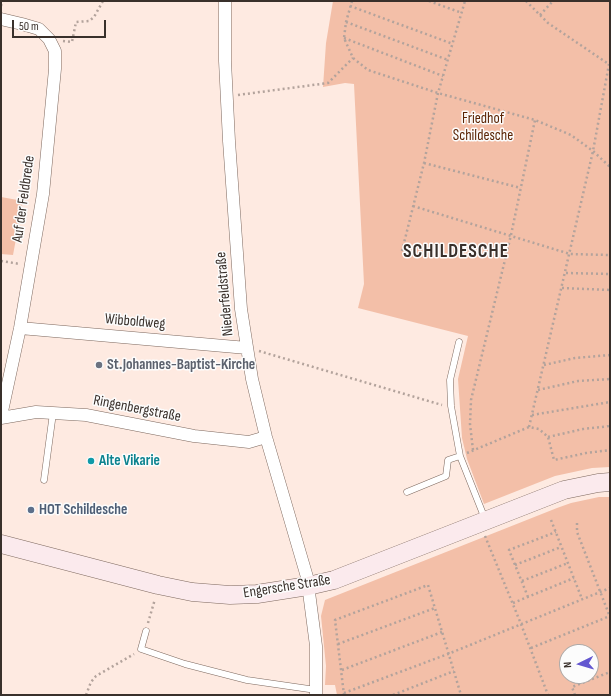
<!DOCTYPE html>
<meta charset="utf-8">
<style>
body{margin:0}
#map{position:relative;width:611px;height:696px;overflow:hidden;background:#feeae1;font-family:"Sofia Sans Condensed",sans-serif}
canvas{display:block}
.frame{position:absolute;inset:0;border:2px solid #39302b;pointer-events:none}
.north{position:absolute;left:559px;top:644px;width:40px;height:40px;box-sizing:border-box;background:#fcfcfc;border:1px solid #aeaaa8;border-radius:50%;rotate:265deg;font-size:11px;font-weight:700;line-height:16px;text-align:center;color:#39302b}
.north::after{content:'';display:block;margin:auto;width:14px;height:18px;background:#6357d0;clip-path:polygon(50% 0,100% 100%,50% 72%,0 100%)}
.scale{position:absolute;left:12px;top:20px;width:94px;height:18px;box-sizing:border-box;border:2px solid #39302b;border-top:0;padding-left:5px;font-size:12px;line-height:14px;white-space:nowrap;color:#39302b;-webkit-text-stroke:3px #fcfcfc;paint-order:stroke}
</style>
<div id="map">
<canvas width="611" height="696"></canvas>
<div class="frame"></div>
<div class="north">N</div>
<div class="scale">50 m</div>
</div>
<script>
const g = document.querySelector('canvas').getContext('2d');
g.lineJoin = 'round';
function fillPath(path, color) { g.fillStyle = color; g.fill(path, 'evenodd'); }
const poly = rows => new Path2D(rows.map(r => 'M' + r).join(''));
function strokePath(path, color, width, dash) { g.strokeStyle = color; g.lineWidth = width; g.lineCap = dash ? 'butt' : 'round'; g.setLineDash(dash || []); g.stroke(path); }
function write(font, color, halo, rows, align = 'center') {
  g.font = font + ' "Sofia Sans Condensed",sans-serif'; g.lineWidth = 3; g.setLineDash([]); g.textBaseline = 'middle'; g.strokeStyle = halo; g.fillStyle = color; for (const [text, x, y, turn = 0] of rows) {
    g.save(); g.translate(x, y); g.rotate((+turn || 0) * Math.PI / 180); g.textAlign = isNaN(turn) ? turn : align; if (halo) g.strokeText(text, 0, 0); g.fillText(text, 0, 0); g.restore();
  }
}
fillPath(poly([
 [333,1,610,1,610,467,592,468,555,476,484,504,467,459,462,438,458,379,468,336,358,308,364,284,354,84,345,83,323,87,326,43],
 [1,197,23,201,13,255,1,254],
 [599,497,610,497,610,695,337,695,335,685,325,685,326,666,321,616,325,600,557,508,571,503],
 [567,652,591,652,591,676,567,676]
]), '#f3bfa8');
const service = poly([
 [459,342,450,380,451,406,460,456,485,519],
 [44,480,53,413],
 [407,492,446,476,448,460,460,456],
 [146,631,141,649,185,664,247,680,316,690]
]);
const minor = poly([
 [225,1,225,61,229,141,241,309,252,379,266,437,307,577,316,646,316,695],
 [1,19,22,24,39,29,49,39,55,51,55,69,43,194,20,328,1,416],
 [20,328,247,348],
 [1,418,36,412,86,415,194,436,249,442,266,437]
]);
const secondary = poly([
 [1,544,158,585,192,592,230,595,257,594,308,586,334,580,564,490,598,483,610,482]
]);
strokePath(service, '#7d685e', 7);
strokePath(minor, '#7d685e', 13);
strokePath(secondary, '#7d685e', 19);
strokePath(poly([
 [352,1,346,22,344,38,353,58,368,70,438,93,535,120,571,135,593,151,610,167],
 [429,1,462,13],
 [526,1,548,23,610,65],
 [1,6,2,1],
 [350,6,453,44],
 [540,15,553,1],
 [346,22,448,60],
 [344,38,443,76],
 [63,41,72,42,76,22,89,21,94,17,103,1],
 [238,95,328,83,353,58],
 [424,163,521,188],
 [413,206,570,254,610,255],
 [402,251,424,163,438,93,465,1],
 [1,261,20,264],
 [566,273,610,274],
 [562,288,610,290],
 [259,351,442,405],
 [544,365,575,358,610,355],
 [538,390,578,381,610,379],
 [532,415,610,402],
 [529,427,593,151,609,64],
 [548,437,583,429,610,426],
 [473,450,470,424,471,400,511,235,535,120],
 [467,453,529,427,539,429,548,437,554,460,586,453,610,450],
 [551,520,582,599],
 [577,523,577,532,610,617],
 [485,536,521,624,548,695],
 [515,565,561,547],
 [522,581,568,563],
 [528,597,509,550,556,532],
 [513,603,574,578],
 [148,623,155,599],
 [338,644,435,608],
 [531,648,610,616],
 [342,670,442,632],
 [344,693,448,654,610,588],
 [86,695,91,682,96,676,134,654],
 [344,695,335,620,428,585,461,695],
 [393,695,454,671],
 [575,695,572,687,610,672]
]), '#b3a39c', 2.5, [2, 3]);
strokePath(service, '#fff', 6);
strokePath(minor, '#fff', 12);
strokePath(secondary, '#fbeaed', 18);
for (const [x, y, r, color] of [
 [99,365,4,"#6b7280"],
 [91,461,4,"#0f9aa8"],
 [31,510,4,"#5c6f8a"]
]) { const dot = new Path2D(); dot.arc(x, y, r, 0, 2 * Math.PI); g.fillStyle = color; g.fill(dot); strokePath(dot, '#fcfcfc', 1.5); }
write('15px', '#5b2404', '#fcfcfc', [
 ["Friedhof",483,119],
 ["Schildesche",483,136]
]);
write('15px', '#39302b', '#fcfcfc', [
 ["Auf der Feldbrede",24,199,-82],
 ["Niederfeldstraße",225,294,-95],
 ["Wibboldweg",135,322,5],
 ["Ringenbergstraße",137,409,11],
 ["Engersche Straße",287,587,-9]
]);
write('bold 15px', '#5b616d', '#fcfcfc', [
 ["St.Johannes-Baptist-Kirche",107,365]
], 'left');
write('bold 15px', '#0d838f', '#fcfcfc', [
 ["Alte Vikarie",99,461]
], 'left');
write('bold 15px', '#4e5e75', '#fcfcfc', [
 ["HOT Schildesche",39,510]
], 'left');
g.letterSpacing = '1px';
write('bold 19px', '#39302b', '#fcfcfc', [
 ["SCHILDESCHE",456,252]
]);
g.letterSpacing = '0px';
</script>
